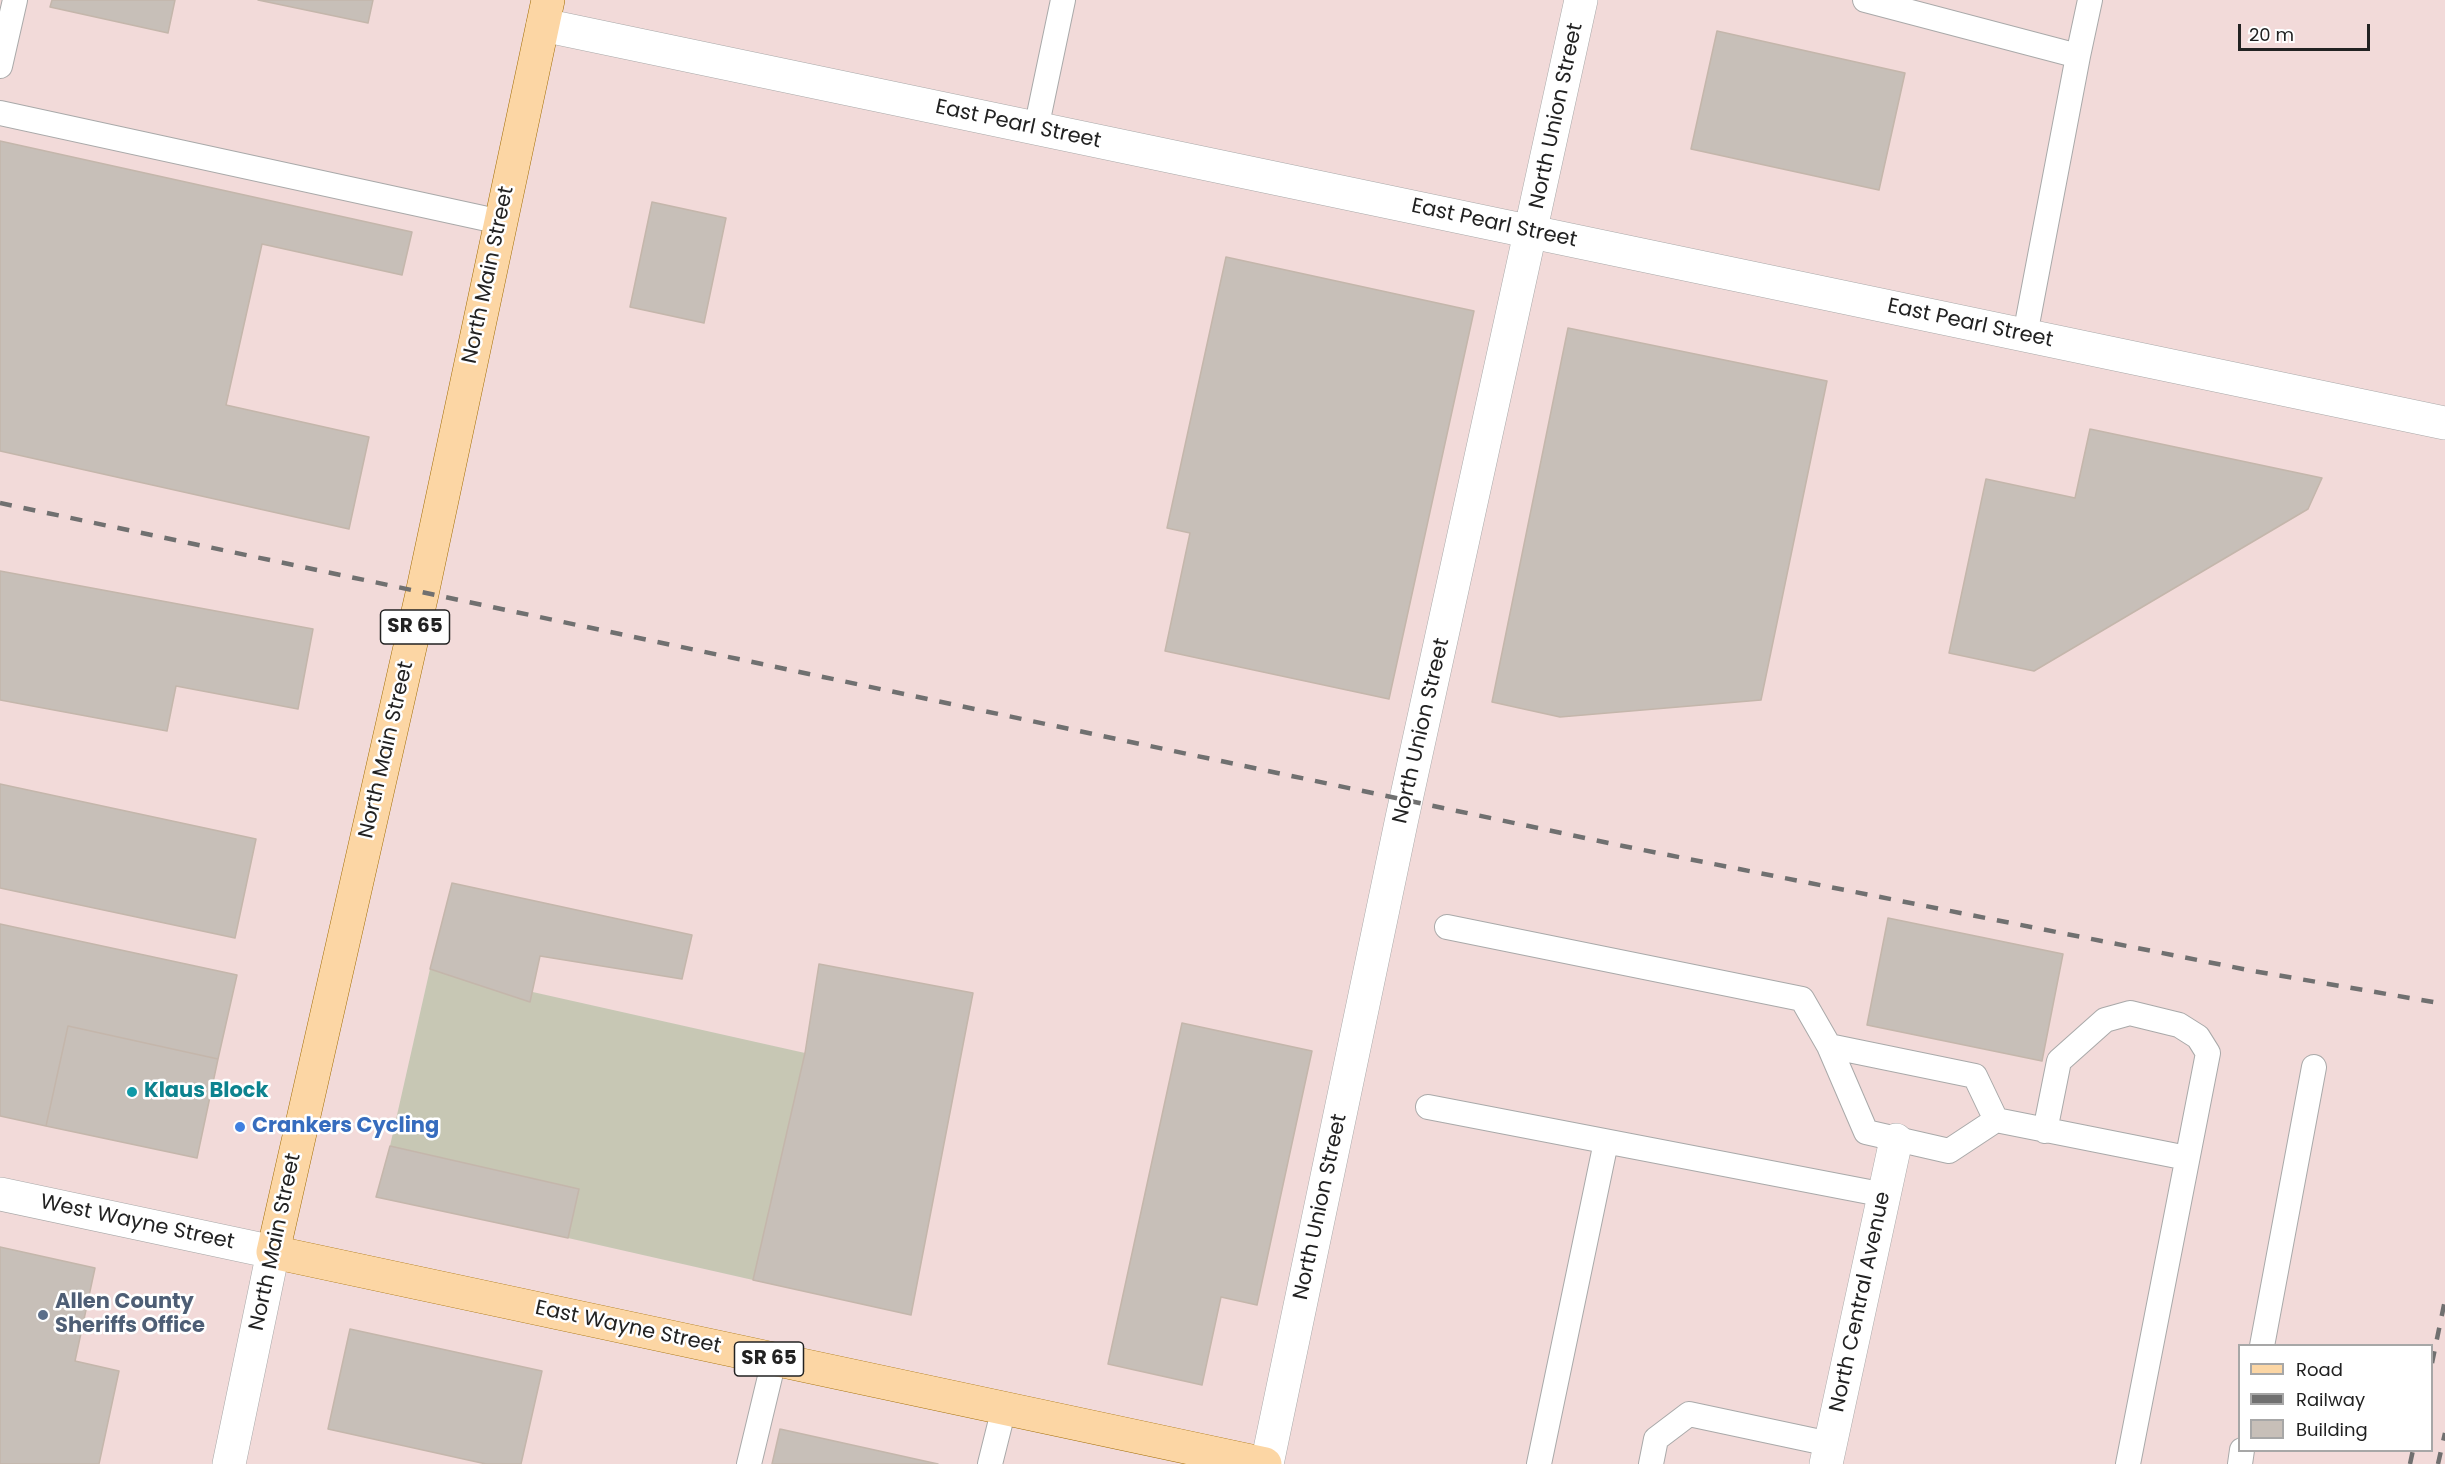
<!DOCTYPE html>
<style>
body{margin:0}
#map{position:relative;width:2445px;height:1464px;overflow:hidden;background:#f2efe9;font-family:Poppins,sans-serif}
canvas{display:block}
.legend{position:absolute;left:2238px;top:1344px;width:195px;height:108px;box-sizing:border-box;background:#fff;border:2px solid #a7a7a7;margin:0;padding:8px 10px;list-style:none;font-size:18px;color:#222}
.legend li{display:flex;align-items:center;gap:12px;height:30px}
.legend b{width:30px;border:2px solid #a7a7a7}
.scale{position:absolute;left:2238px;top:24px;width:132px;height:27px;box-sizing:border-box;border:3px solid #222;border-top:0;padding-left:8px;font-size:18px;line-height:21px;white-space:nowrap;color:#222;-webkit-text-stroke:4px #fff;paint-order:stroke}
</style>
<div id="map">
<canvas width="2445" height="1464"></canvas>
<ul class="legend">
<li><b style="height:8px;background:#fcd6a4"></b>Road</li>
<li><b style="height:8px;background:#707070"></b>Railway</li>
<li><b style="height:16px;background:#c7bfb8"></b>Building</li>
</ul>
<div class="scale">20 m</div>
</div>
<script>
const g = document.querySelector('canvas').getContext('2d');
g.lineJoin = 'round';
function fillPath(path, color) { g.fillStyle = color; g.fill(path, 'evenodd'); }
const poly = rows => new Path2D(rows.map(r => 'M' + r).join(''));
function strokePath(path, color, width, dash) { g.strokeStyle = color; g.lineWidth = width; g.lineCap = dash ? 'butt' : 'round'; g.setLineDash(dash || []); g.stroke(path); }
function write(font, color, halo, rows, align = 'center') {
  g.font = font + ' Poppins,sans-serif'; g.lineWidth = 5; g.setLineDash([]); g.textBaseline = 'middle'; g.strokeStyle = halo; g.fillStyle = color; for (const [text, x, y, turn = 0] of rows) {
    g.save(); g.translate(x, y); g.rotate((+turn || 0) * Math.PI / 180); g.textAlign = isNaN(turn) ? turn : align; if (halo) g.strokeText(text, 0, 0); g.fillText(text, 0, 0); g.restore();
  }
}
fillPath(poly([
 [0,0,2445,0,2445,1464,0,1464],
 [2240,1346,2432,1346,2432,1450,2240,1450]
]), '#f2dad9');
fillPath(poly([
 [430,969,805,1053,753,1280,568,1238,579,1189,390,1146]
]), '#c7c7b4');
const building = poly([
 [52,0,175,0,168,33,50,7,52,0],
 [258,0,373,0,368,23,258,0],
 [1717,31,1905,73,1879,190,1691,149,1717,31],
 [0,141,412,232,402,275,262,244,226,405,369,437,349,529,0,451,0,141],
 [652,202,726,218,704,323,630,307,652,202],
 [1226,257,1474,311,1389,699,1165,651,1190,533,1167,528,1226,257],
 [1568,328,1827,381,1761,700,1560,717,1492,702,1568,328],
 [2090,429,2322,478,2308,509,2034,671,1949,653,1986,479,2075,498,2090,429],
 [0,571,313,629,298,709,176,686,167,731,0,700,0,571],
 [0,784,256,839,235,938,0,888,0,784],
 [452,883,692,935,682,979,540,956,530,1002,430,969,452,883],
 [1888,918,2063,954,2042,1061,1867,1025,1888,918],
 [0,924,237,975,218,1059,68,1026,46,1126,0,1116,0,924],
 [819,964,973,993,911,1315,753,1280,805,1053,819,964],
 [1182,1023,1312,1051,1257,1305,1221,1297,1202,1385,1108,1364,1182,1023],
 [68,1026,218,1059,197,1158,46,1126,68,1026],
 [390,1146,579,1189,568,1238,376,1197,390,1146],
 [0,1247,95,1268,75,1361,119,1371,99,1464,0,1464,0,1247],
 [350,1329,542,1371,521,1464,486,1464,328,1429,350,1329],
 [780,1429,938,1464,772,1464,780,1429]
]);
fillPath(building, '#c7bfb8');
strokePath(building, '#c4b6ab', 1.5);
const service = poly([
 [1865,0,2078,56,2025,335],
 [2078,56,2090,0],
 [0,66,15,0],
 [0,113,501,222],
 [1036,129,1063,0],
 [1447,927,1802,999,1829,1046,1866,1132,1949,1151,1996,1120,2187,1158],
 [1829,1046,1975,1076,1996,1120],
 [1428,1107,1885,1195],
 [2045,1131,2059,1061,2105,1020,2130,1013,2179,1025,2198,1037,2208,1053,2128,1464],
 [2262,1346,2314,1067],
 [749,1464,774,1360],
 [990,1464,1004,1408],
 [1539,1464,1606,1142],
 [1651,1464,1656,1439,1689,1414,1830,1444],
 [2240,1464,2242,1450]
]);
const minor = poly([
 [543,25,2445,423],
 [1267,1464,1402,818,1581,0],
 [1826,1464,1896,1140]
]);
const tertiary = poly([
 [0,1194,273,1252,229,1464]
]);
const primary = poly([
 [548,0,422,594,273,1252,1265,1464]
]);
strokePath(service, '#a9a9a9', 26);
strokePath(minor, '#a9a9a9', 34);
strokePath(tertiary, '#a9a9a9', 34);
strokePath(primary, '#a06b00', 34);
strokePath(service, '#fff', 24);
strokePath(minor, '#fff', 33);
strokePath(tertiary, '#fff', 33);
strokePath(primary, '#fcd6a4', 33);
strokePath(poly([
 [0,503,1623,846,2253,971,2445,1004],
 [2432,1363,2445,1300],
 [2410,1464,2413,1450],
 [2438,1464,2445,1433]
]), '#707070', 4.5, [12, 12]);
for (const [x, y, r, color] of [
 [132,1092,6,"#0f9aa8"],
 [240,1127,6,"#3f7fe0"],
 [43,1315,6,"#5c6f8a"]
]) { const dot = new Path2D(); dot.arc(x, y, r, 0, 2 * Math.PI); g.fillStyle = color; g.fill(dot); strokePath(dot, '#fff', 2); }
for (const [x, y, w] of [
 [415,627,69],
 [769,1359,69]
]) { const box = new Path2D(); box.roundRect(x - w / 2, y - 17, w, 34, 4.5); g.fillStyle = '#fff'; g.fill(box); strokePath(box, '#222', 1.5); }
write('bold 20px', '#222', null, [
 ["SR 65",415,627],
 ["SR 65",769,1359]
]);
write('21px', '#222', '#fff', [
 ["North Union Street",1557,116,-78],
 ["East Pearl Street",1018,125,12],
 ["East Pearl Street",1494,224,12],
 ["North Main Street",489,275,-78],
 ["East Pearl Street",1970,324,12],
 ["North Union Street",1422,731,-77],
 ["North Main Street",387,750,-77],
 ["North Union Street",1321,1207,-78],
 ["West Wayne Street",137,1223,12],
 ["North Main Street",276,1242,-78],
 ["North Central Avenue",1861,1302,-78],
 ["East Wayne Street",628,1328,12]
]);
write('bold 21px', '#0d838f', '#fff', [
 ["Klaus Block",144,1092]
], 'left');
write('bold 21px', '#366cbe', '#fff', [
 ["Crankers Cycling",252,1127]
], 'left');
write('bold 21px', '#4e5e75', '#fff', [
 ["Allen County",55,1303],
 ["Sheriffs Office",55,1327]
], 'left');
</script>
